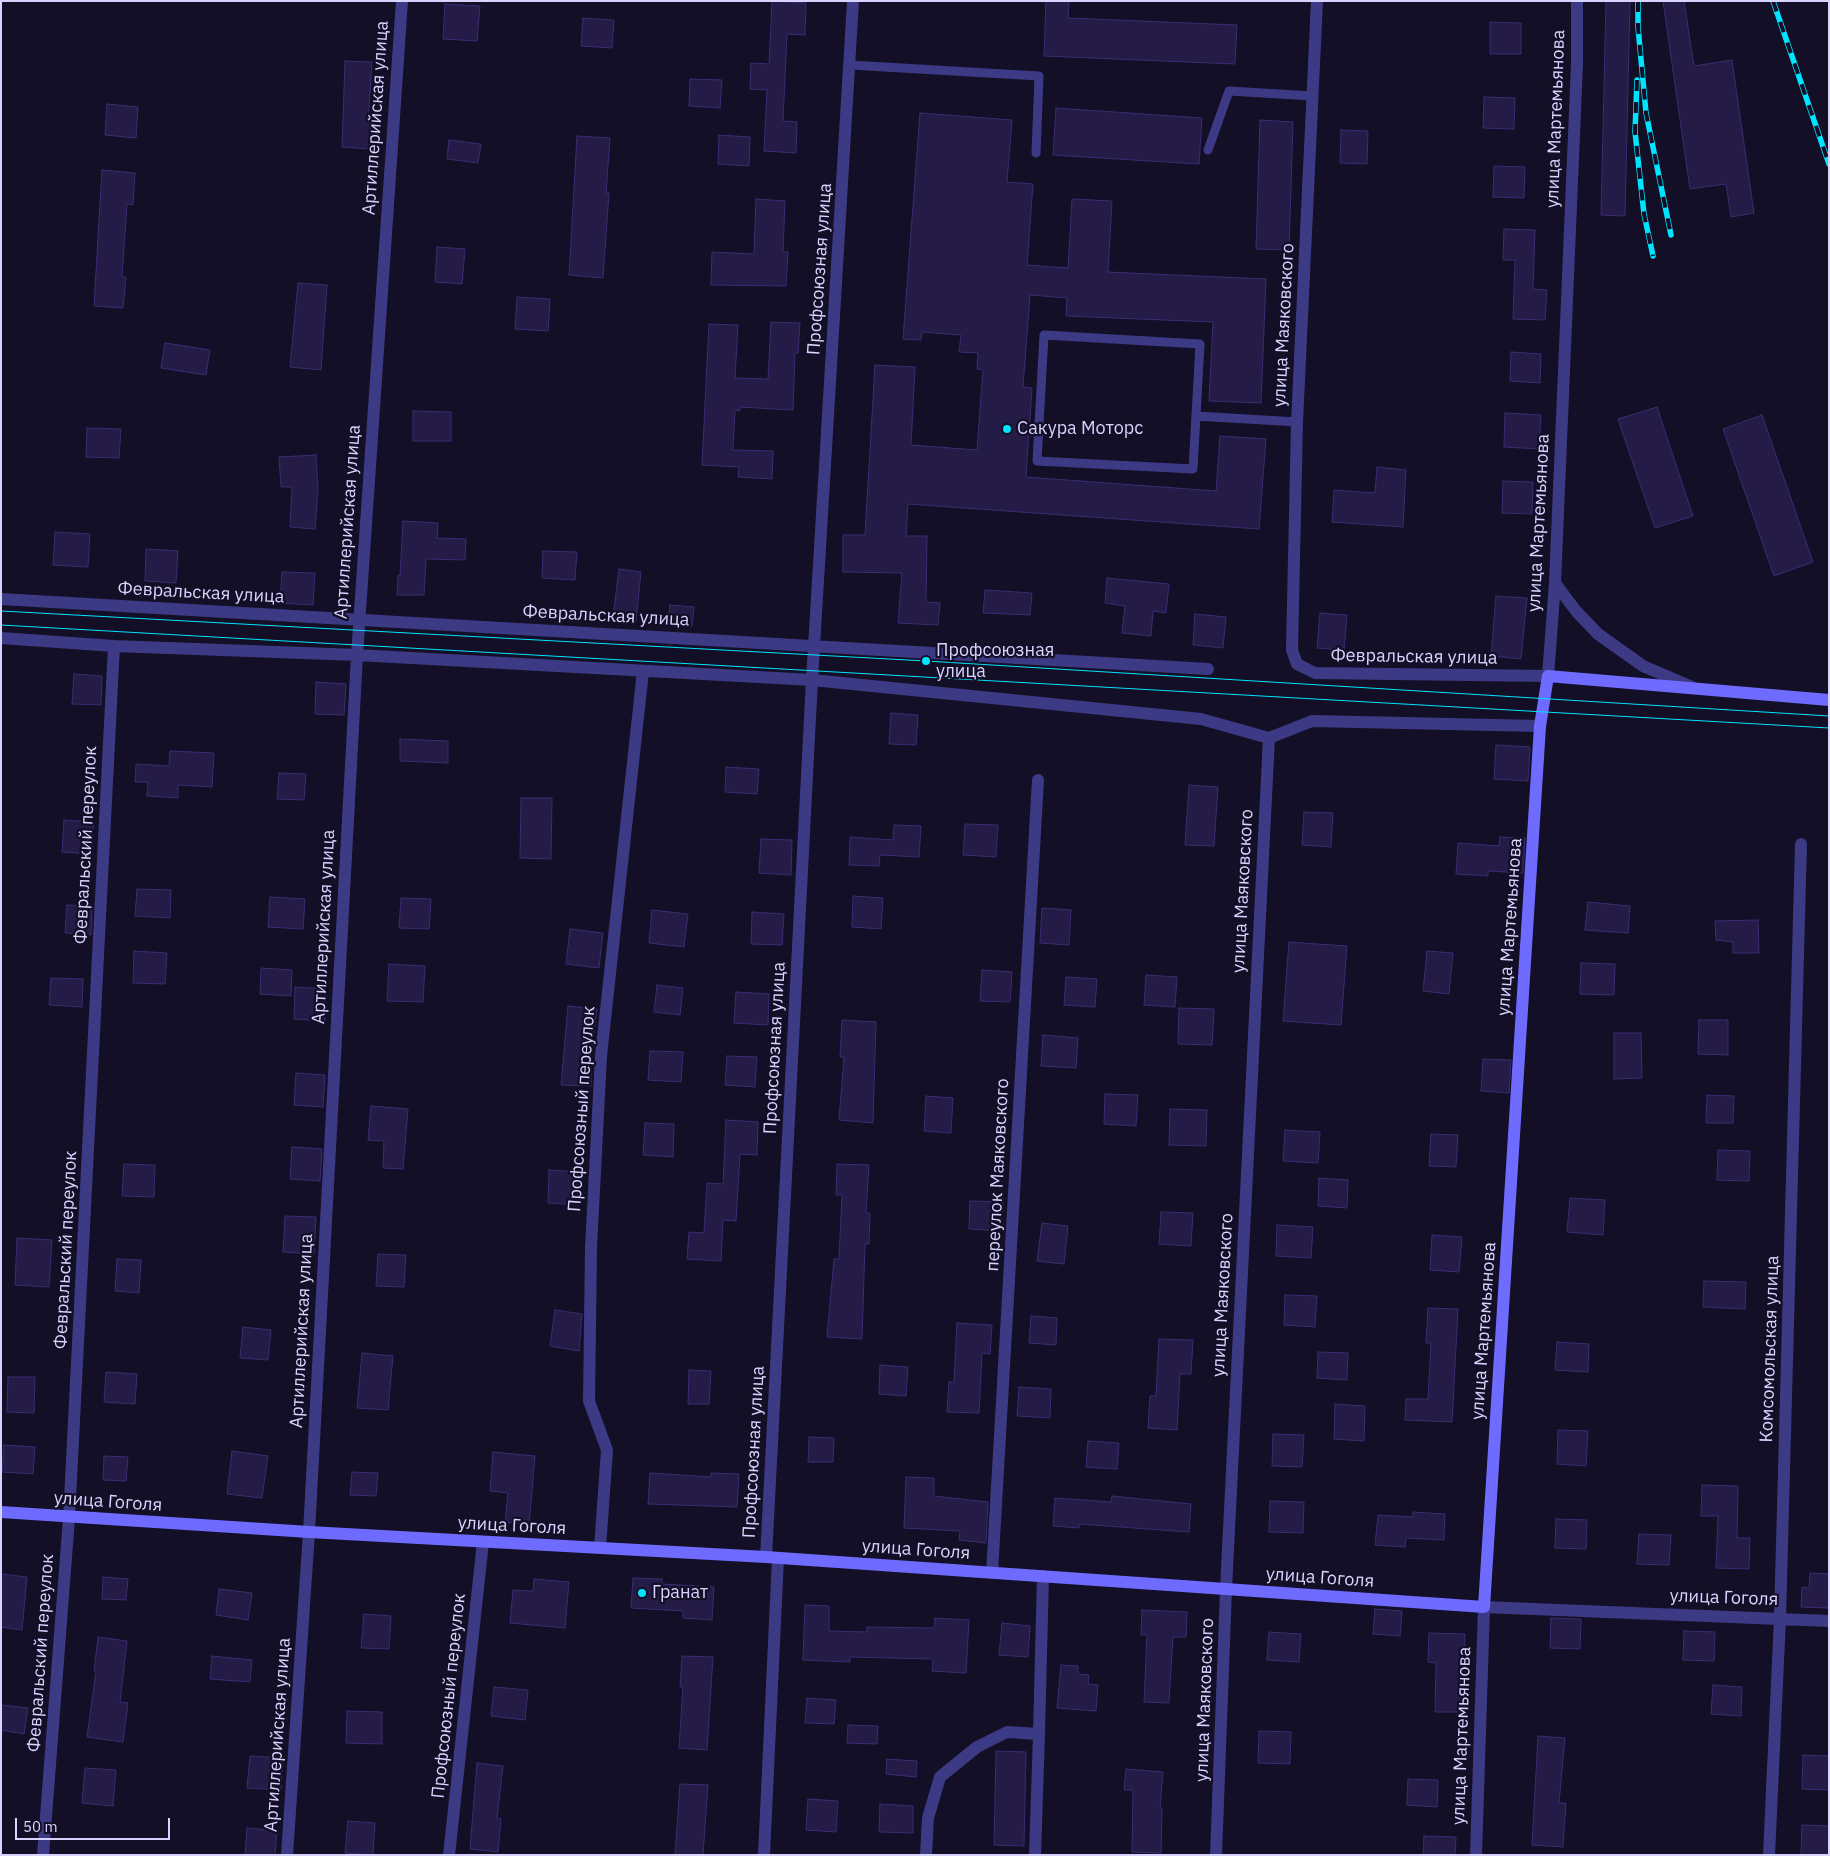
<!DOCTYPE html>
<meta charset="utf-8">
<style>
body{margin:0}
#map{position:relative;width:1830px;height:1856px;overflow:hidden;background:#130f26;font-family:"IBM Plex Sans",sans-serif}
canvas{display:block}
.frame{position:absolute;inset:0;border:2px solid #d9d4ff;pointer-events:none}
.scale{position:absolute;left:15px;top:1818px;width:155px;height:22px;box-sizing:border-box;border:2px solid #d9d4ff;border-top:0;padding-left:6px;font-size:15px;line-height:18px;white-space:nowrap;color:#d9d4ff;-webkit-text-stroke:4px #130f26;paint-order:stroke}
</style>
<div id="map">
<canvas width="1830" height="1856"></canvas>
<div class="frame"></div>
<div class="scale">50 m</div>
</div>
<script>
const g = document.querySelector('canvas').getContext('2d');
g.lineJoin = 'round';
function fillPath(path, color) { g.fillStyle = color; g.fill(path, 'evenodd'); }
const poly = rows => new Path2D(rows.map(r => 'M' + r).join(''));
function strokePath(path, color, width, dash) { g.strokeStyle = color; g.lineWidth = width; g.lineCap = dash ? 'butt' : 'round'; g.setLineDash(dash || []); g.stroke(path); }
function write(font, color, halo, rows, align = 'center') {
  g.font = font + ' "IBM Plex Sans",sans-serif'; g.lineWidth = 4.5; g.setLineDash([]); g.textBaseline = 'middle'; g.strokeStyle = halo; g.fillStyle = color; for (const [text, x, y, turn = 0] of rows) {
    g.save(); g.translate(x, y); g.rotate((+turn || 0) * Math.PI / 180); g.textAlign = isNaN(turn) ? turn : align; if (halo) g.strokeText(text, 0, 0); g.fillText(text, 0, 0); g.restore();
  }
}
const building = poly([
 [772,1,806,3,805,35,787,34,783,121,797,122,796,153,764,151,767,90,750,89,751,63,769,64,772,1],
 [1046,1,1069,1,1068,18,1237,25,1235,64,1044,56,1046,1],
 [1606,1,1630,1,1625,216,1601,215,1606,1],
 [1663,1,1684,1,1694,66,1732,60,1754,213,1731,217,1726,184,1690,189,1663,1],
 [445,4,480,6,477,41,443,39,445,4],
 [583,18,614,20,612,48,581,46,583,18],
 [1490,22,1521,23,1521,54,1490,54,1490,22],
 [345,61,372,62,368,123,371,123,369,149,342,147,345,61],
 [690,79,722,80,720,108,689,106,690,79],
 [1484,97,1515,98,1514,129,1483,128,1484,97],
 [107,104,138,107,136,138,105,135,107,104],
 [1056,108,1202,118,1199,164,1053,155,1056,108],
 [920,113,1012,120,1007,182,1033,184,1027,265,1068,268,1072,199,1112,201,1108,272,1266,279,1261,403,1209,401,1213,322,1066,316,1067,298,1030,295,1023,387,1032,388,1026,477,1216,491,1220,436,1266,439,1259,529,908,504,906,536,927,536,926,602,940,603,938,625,898,623,902,573,843,572,843,535,865,535,875,365,915,367,911,445,977,450,983,370,977,369,978,353,959,352,961,335,922,332,921,340,903,339,920,113],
 [1260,120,1293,122,1289,250,1256,249,1260,120],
 [1341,130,1368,131,1367,164,1340,163,1341,130],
 [719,135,750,137,749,166,718,164,719,135],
 [577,136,610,138,606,193,609,193,603,278,569,275,577,136],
 [449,140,481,144,478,163,447,159,449,140],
 [1494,166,1525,167,1524,198,1493,197,1494,166],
 [102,170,135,173,133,205,127,204,122,277,126,277,123,308,94,306,102,170],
 [756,199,785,201,783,252,788,252,786,286,711,285,712,252,754,254,756,199],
 [1504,229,1535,230,1533,289,1547,290,1545,320,1513,319,1515,260,1503,260,1504,229],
 [437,247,465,249,462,284,435,282,437,247],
 [298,283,327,285,321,370,290,367,298,283],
 [517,297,550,299,548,331,515,329,517,297],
 [771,322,800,323,798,353,795,353,793,410,740,407,740,411,735,410,733,450,773,451,772,479,738,477,739,467,702,465,709,324,738,325,735,378,768,379,771,322],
 [165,343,210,350,206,375,161,368,165,343],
 [1511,352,1541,354,1540,383,1510,381,1511,352],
 [1657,407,1693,516,1655,528,1618,419,1657,407],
 [413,411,451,412,451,441,413,441,413,411],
 [1505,413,1541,415,1539,449,1504,447,1505,413],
 [1762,415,1813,562,1774,576,1723,429,1762,415],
 [87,428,121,429,119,458,86,457,87,428],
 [316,455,318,489,315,529,290,527,292,487,281,487,279,457,316,455],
 [1377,467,1406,470,1403,527,1332,522,1334,490,1375,493,1377,467],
 [1503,481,1533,482,1532,514,1502,513,1503,481],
 [403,521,438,523,437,538,466,539,465,560,426,559,424,595,397,595,398,575,400,576,403,521],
 [55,532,90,534,88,567,53,565,55,532],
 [146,549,178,551,176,583,145,581,146,549],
 [543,551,577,552,575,580,542,578,543,551],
 [619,569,641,572,636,621,613,618,619,569],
 [282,572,315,573,313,605,280,603,282,572],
 [1107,578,1169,584,1166,613,1153,611,1151,636,1122,633,1125,606,1105,603,1107,578],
 [985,590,1032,593,1030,615,983,613,985,590],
 [1496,596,1527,598,1521,659,1491,656,1496,596],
 [670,605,694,607,692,626,668,624,670,605],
 [1320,613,1347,615,1344,650,1317,648,1320,613],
 [1195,614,1226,617,1223,648,1193,645,1195,614],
 [74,674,102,676,101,705,72,704,74,674],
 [316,682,346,684,344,715,315,714,316,682],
 [891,713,918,715,916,745,889,744,891,713],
 [400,739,448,741,448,763,400,761,400,739],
 [1496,745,1530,747,1528,781,1494,779,1496,745],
 [170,751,214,753,212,787,178,785,178,798,147,796,148,782,135,782,136,764,169,766,170,751],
 [726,767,759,769,757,794,725,792,726,767],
 [279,773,306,774,304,800,277,799,279,773],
 [1189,785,1218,787,1214,846,1185,845,1189,785],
 [521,798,552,798,551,859,520,858,521,798],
 [1304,812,1333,813,1331,847,1302,845,1304,812],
 [64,820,94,822,92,854,62,852,64,820],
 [965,824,998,825,996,857,963,855,965,824],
 [894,825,921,826,919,857,880,855,879,866,849,865,850,837,893,840,894,825],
 [1500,837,1525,838,1523,873,1488,871,1488,876,1456,874,1458,843,1499,846,1500,837],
 [761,839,792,840,791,875,759,873,761,839],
 [137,889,171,890,170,918,135,916,137,889],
 [853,896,883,898,881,929,852,927,853,896],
 [270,897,305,899,303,929,268,927,270,897],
 [401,898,431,899,429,929,399,928,401,898],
 [1588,902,1630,906,1628,933,1585,930,1588,902],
 [67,905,92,906,91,935,65,933,67,905],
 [1042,908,1071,910,1069,945,1040,943,1042,908],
 [652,910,688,914,684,947,649,943,652,910],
 [752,912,784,914,782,945,751,944,752,912],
 [1758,920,1759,953,1733,953,1733,942,1716,940,1715,921,1758,920],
 [570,929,603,933,599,968,566,964,570,929],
 [1289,942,1347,946,1341,1025,1283,1021,1289,942],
 [134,951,167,953,165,984,133,983,134,951],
 [1427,951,1453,953,1449,994,1423,991,1427,951],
 [1581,963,1615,964,1614,995,1580,994,1581,963],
 [389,964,425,966,423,1002,387,1001,389,964],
 [261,968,292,970,291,996,260,994,261,968],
 [982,970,1012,972,1010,1002,980,1001,982,970],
 [1146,975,1177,977,1175,1007,1144,1005,1146,975],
 [1066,977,1097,979,1095,1007,1064,1005,1066,977],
 [51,978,83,979,82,1007,49,1005,51,978],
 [657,985,683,988,680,1015,654,1012,657,985],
 [295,987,326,989,325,1021,294,1019,295,987],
 [736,992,769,994,768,1025,734,1023,736,992],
 [568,1006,597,1009,591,1055,591,1086,561,1085,568,1006],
 [1179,1008,1214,1009,1212,1045,1178,1044,1179,1008],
 [842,1020,876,1022,873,1123,839,1120,844,1057,840,1057,842,1020],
 [1699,1020,1728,1020,1728,1055,1698,1054,1699,1020],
 [1614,1033,1641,1033,1642,1078,1614,1079,1614,1033],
 [1043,1035,1078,1038,1076,1068,1041,1066,1043,1035],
 [650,1051,683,1052,681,1082,648,1080,650,1051],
 [727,1056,757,1057,755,1087,725,1085,727,1056],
 [1483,1059,1511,1060,1509,1093,1481,1091,1483,1059],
 [296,1073,325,1075,323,1107,294,1105,296,1073],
 [1105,1094,1138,1095,1136,1126,1104,1124,1105,1094],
 [1707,1095,1734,1096,1733,1123,1706,1123,1707,1095],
 [926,1096,953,1098,951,1133,924,1131,926,1096],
 [371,1106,408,1109,403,1169,383,1168,384,1141,368,1140,371,1106],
 [1170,1109,1207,1110,1206,1146,1169,1145,1170,1109],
 [726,1120,758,1122,757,1155,740,1154,736,1221,723,1220,721,1261,687,1259,689,1232,704,1233,707,1183,723,1184,726,1120],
 [645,1123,674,1124,673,1157,643,1155,645,1123],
 [1285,1130,1320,1132,1318,1163,1283,1161,1285,1130],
 [1431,1134,1458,1135,1456,1167,1429,1166,1431,1134],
 [292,1147,322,1149,320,1181,290,1179,292,1147],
 [1718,1150,1750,1151,1749,1181,1717,1180,1718,1150],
 [124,1164,155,1165,154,1197,122,1196,124,1164],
 [837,1164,869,1165,866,1213,870,1213,869,1244,865,1244,862,1339,827,1337,834,1259,839,1259,842,1195,836,1195,837,1164],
 [549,1170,581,1172,579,1205,548,1203,549,1170],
 [1319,1178,1348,1180,1347,1208,1318,1206,1319,1178],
 [1570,1198,1605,1200,1603,1235,1567,1232,1570,1198],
 [970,1201,1003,1202,1001,1231,969,1229,970,1201],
 [1161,1212,1193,1213,1191,1246,1159,1244,1161,1212],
 [285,1216,316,1217,314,1254,283,1252,285,1216],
 [1042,1223,1068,1226,1064,1264,1037,1261,1042,1223],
 [1277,1225,1313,1227,1311,1258,1276,1256,1277,1225],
 [1432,1235,1462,1237,1459,1272,1430,1270,1432,1235],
 [17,1238,52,1240,49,1287,15,1285,17,1238],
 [378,1254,406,1255,404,1287,376,1286,378,1254],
 [117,1259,141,1260,139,1293,115,1291,117,1259],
 [1704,1281,1746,1282,1745,1309,1703,1307,1704,1281],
 [1285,1295,1317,1296,1315,1327,1284,1325,1285,1295],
 [1428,1308,1458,1309,1452,1422,1405,1420,1406,1399,1428,1399,1431,1343,1426,1343,1428,1308],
 [555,1310,582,1314,579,1351,550,1346,555,1310],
 [1031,1316,1057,1318,1056,1345,1029,1343,1031,1316],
 [957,1323,992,1325,990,1354,982,1353,979,1413,947,1412,949,1382,954,1382,957,1323],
 [243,1327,271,1330,268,1360,240,1358,243,1327],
 [1159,1339,1193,1340,1191,1374,1180,1374,1177,1430,1148,1428,1150,1396,1156,1396,1159,1339],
 [1557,1342,1589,1344,1588,1372,1555,1370,1557,1342],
 [1318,1352,1348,1353,1347,1380,1317,1378,1318,1352],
 [362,1353,393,1356,388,1410,357,1408,362,1353],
 [880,1365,908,1367,906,1396,879,1394,880,1365],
 [689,1370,711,1371,709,1404,688,1404,689,1370],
 [106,1372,137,1374,135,1404,104,1402,106,1372],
 [8,1377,35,1377,34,1413,7,1412,8,1377],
 [1019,1387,1051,1389,1050,1418,1017,1416,1019,1387],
 [1335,1404,1365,1406,1364,1441,1334,1439,1335,1404],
 [1558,1430,1588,1431,1586,1466,1557,1464,1558,1430],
 [1273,1434,1304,1435,1302,1467,1272,1466,1273,1434],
 [809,1437,834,1438,833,1462,808,1462,809,1437],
 [1088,1441,1119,1443,1117,1469,1086,1467,1088,1441],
 [4,1445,35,1447,33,1474,2,1472,4,1445],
 [232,1451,268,1456,262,1498,227,1494,232,1451],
 [493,1452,535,1456,529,1525,505,1522,508,1493,490,1491,493,1452],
 [104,1456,128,1457,126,1481,103,1480,104,1456],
 [352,1472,378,1473,376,1496,350,1495,352,1472],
 [650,1473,711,1477,711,1473,739,1474,737,1507,648,1504,650,1473],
 [906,1477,934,1478,934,1496,988,1502,986,1543,959,1540,960,1531,904,1528,906,1477],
 [1702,1485,1738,1486,1737,1538,1750,1538,1749,1569,1716,1568,1718,1516,1701,1516,1702,1485],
 [1112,1496,1191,1504,1189,1532,1079,1524,1079,1528,1053,1526,1055,1498,1111,1502,1112,1496],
 [1270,1501,1304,1502,1303,1533,1269,1532,1270,1501],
 [1413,1512,1445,1514,1444,1540,1406,1538,1405,1547,1375,1545,1378,1515,1413,1517,1413,1512],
 [1556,1519,1587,1520,1586,1549,1555,1548,1556,1519],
 [1639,1534,1671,1535,1669,1565,1637,1564,1639,1534],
 [1810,1573,1829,1574,1829,1608,1801,1607,1802,1587,1809,1588,1810,1573],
 [1,1574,27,1577,22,1630,1,1627,1,1574],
 [103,1577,128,1579,126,1600,102,1599,103,1577],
 [633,1578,662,1579,662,1584,714,1587,712,1620,683,1618,683,1611,631,1608,633,1578],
 [534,1579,569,1582,565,1628,510,1623,513,1590,533,1591,534,1579],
 [219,1589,252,1593,248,1620,216,1615,219,1589],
 [805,1605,829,1606,829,1631,867,1632,867,1627,934,1628,935,1618,969,1620,966,1673,932,1671,933,1659,850,1657,850,1662,803,1660,805,1605],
 [1375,1609,1402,1611,1400,1636,1373,1634,1375,1609],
 [1142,1610,1187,1612,1186,1637,1173,1637,1169,1703,1144,1702,1147,1635,1141,1635,1142,1610],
 [364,1614,391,1616,389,1649,361,1648,364,1614],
 [1551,1618,1581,1619,1580,1649,1550,1648,1551,1618],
 [1002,1623,1030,1626,1028,1657,999,1655,1002,1623],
 [1684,1631,1715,1632,1714,1661,1683,1660,1684,1631],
 [1269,1632,1301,1634,1299,1662,1267,1660,1269,1632],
 [1429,1633,1465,1634,1463,1712,1435,1712,1436,1663,1428,1662,1429,1633],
 [98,1637,127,1641,120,1702,128,1703,123,1742,87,1737,96,1671,94,1671,98,1637],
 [212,1656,252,1660,250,1682,210,1679,212,1656],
 [682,1656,713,1657,707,1750,679,1748,683,1687,680,1687,682,1656],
 [1061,1665,1078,1666,1078,1674,1089,1675,1088,1684,1098,1685,1096,1711,1057,1708,1061,1665],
 [1713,1685,1742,1687,1741,1716,1711,1714,1713,1685],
 [494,1687,528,1690,525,1720,491,1716,494,1687],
 [807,1698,836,1700,834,1724,805,1723,807,1698],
 [1,1705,28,1708,24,1734,1,1730,1,1705],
 [347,1711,382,1712,382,1744,346,1743,347,1711],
 [848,1725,878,1726,877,1744,847,1743,848,1725],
 [1259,1731,1291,1732,1290,1764,1258,1763,1259,1731],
 [1538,1736,1565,1738,1559,1803,1566,1803,1563,1847,1532,1845,1538,1736],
 [996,1751,1026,1752,1024,1846,994,1845,996,1751],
 [1803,1755,1829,1756,1829,1790,1802,1789,1803,1755],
 [250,1756,283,1758,281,1790,247,1788,250,1756],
 [887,1759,917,1761,916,1777,886,1774,887,1759],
 [477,1763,503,1766,497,1818,501,1819,498,1852,470,1849,477,1763],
 [85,1768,116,1770,113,1806,82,1803,85,1768],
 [1126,1769,1163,1772,1160,1808,1162,1808,1161,1853,1132,1852,1133,1790,1124,1790,1126,1769],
 [1408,1779,1438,1780,1437,1807,1407,1805,1408,1779],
 [680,1784,708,1785,703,1855,675,1855,680,1784],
 [808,1799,838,1801,836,1832,806,1830,808,1799],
 [880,1804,913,1806,913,1833,879,1832,880,1804],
 [348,1821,375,1823,373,1855,345,1853,348,1821],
 [1802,1825,1829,1826,1829,1855,1801,1855,1802,1825],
 [247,1828,277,1831,275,1855,245,1855,247,1828],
 [1424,1836,1456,1837,1455,1855,1423,1855,1424,1836]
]);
fillPath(building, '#241b47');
strokePath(building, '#3b2d73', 1);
strokePath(poly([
 [850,65,1039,76,1036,153],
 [1208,150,1229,91,1313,96],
 [1044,335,1200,344,1193,469,1037,461,1044,335],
 [1196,416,1297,422]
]), '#3d3a85', 9);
strokePath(poly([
 [1317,1,1297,422,1292,650,1297,664,1315,673,1548,676],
 [1,599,1208,669],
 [1,638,114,646,357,655,812,680,1201,719,1269,738,1312,721,1540,726],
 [600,1548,607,1450,589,1401,591,1248,601,1056,643,671],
 [766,1557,812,680,853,1],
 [992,1573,1038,780],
 [1484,1607,1829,1621],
 [43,1855,69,1518,114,646],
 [287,1855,309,1532,357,655,402,1],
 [449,1855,483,1542],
 [764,1855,778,1558],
 [926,1855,928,1818,940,1777,977,1747,1007,1732,1039,1734,1043,1576],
 [1035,1855,1039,1734],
 [1216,1855,1226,1589,1269,738],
 [1769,1855,1780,1618,1801,844]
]), '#3d3a85', 12);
strokePath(poly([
 [1555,583,1576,611,1598,634,1643,666,1692,687],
 [1548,676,1555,583,1577,64,1577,1],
 [1476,1855,1484,1607]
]), '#3d3a85', 12);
strokePath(poly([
 [1,1512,309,1532,766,1557,1484,1607,1540,726,1548,676,1829,700]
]), '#6f6bff', 12);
strokePath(poly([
 [1,611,926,661,1829,716],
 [1,625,1829,728]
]), '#00e5ff', 1);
const rail = poly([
 [1638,1,1638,27,1646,113,1671,235],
 [1773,1,1829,164],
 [1637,80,1635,132,1644,214,1653,256]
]);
strokePath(rail, '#00e5ff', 5.5);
strokePath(rail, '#130f26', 4, [11]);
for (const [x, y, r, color] of [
 [1007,429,5,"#00e5ff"],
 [926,661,5,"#00e5ff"],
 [642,1593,5,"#00e5ff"]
]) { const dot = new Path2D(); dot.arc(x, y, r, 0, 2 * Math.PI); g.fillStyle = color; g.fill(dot); strokePath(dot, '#130f26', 2); }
write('18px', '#d9d4ff', '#130f26', [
 ["Артиллерийская улица",376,118,-86],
 ["улица Мартемьянова",1556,119,-88],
 ["Профсоюзная улица",820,269,-86],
 ["улица Маяковского",1284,325,-87],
 ["Артиллерийская улица",348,522,-86],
 ["улица Мартемьянова",1539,523,-87],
 ["Февральская улица",201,593,3],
 ["Февральская улица",606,616,3],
 ["Февральская улица",1414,657,1],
 ["Февральский переулок",86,845,-87],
 ["улица Маяковского",1243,891,-87],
 ["Артиллерийская улица",324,927,-87],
 ["улица Мартемьянова",1510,927,-86],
 ["Профсоюзная улица",775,1048,-87],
 ["Профсоюзный переулок",582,1109,-86],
 ["переулок Маяковского",998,1175,-87],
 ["Февральский переулок",66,1250,-87],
 ["улица Маяковского",1223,1295,-87],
 ["Артиллерийская улица",302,1331,-87],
 ["улица Мартемьянова",1484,1331,-86],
 ["Комсомольская улица",1770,1349,-88],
 ["Профсоюзная улица",754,1452,-87],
 ["улица Гоголя",108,1502,4],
 ["улица Гоголя",512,1526,3],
 ["улица Гоголя",916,1550,4],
 ["улица Гоголя",1320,1578,4],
 ["улица Гоголя",1724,1598,2],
 ["Февральский переулок",41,1653,-86],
 ["Профсоюзный переулок",449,1696,-84],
 ["улица Маяковского",1205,1700,-88],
 ["Артиллерийская улица",278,1735,-86],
 ["улица Мартемьянова",1462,1736,-88]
]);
write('18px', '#d9d4ff', '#130f26', [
 ["Сакура Моторс",1017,429],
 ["Профсоюзная",936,651],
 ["улица",936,672],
 ["Гранат",652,1593]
], 'left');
</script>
